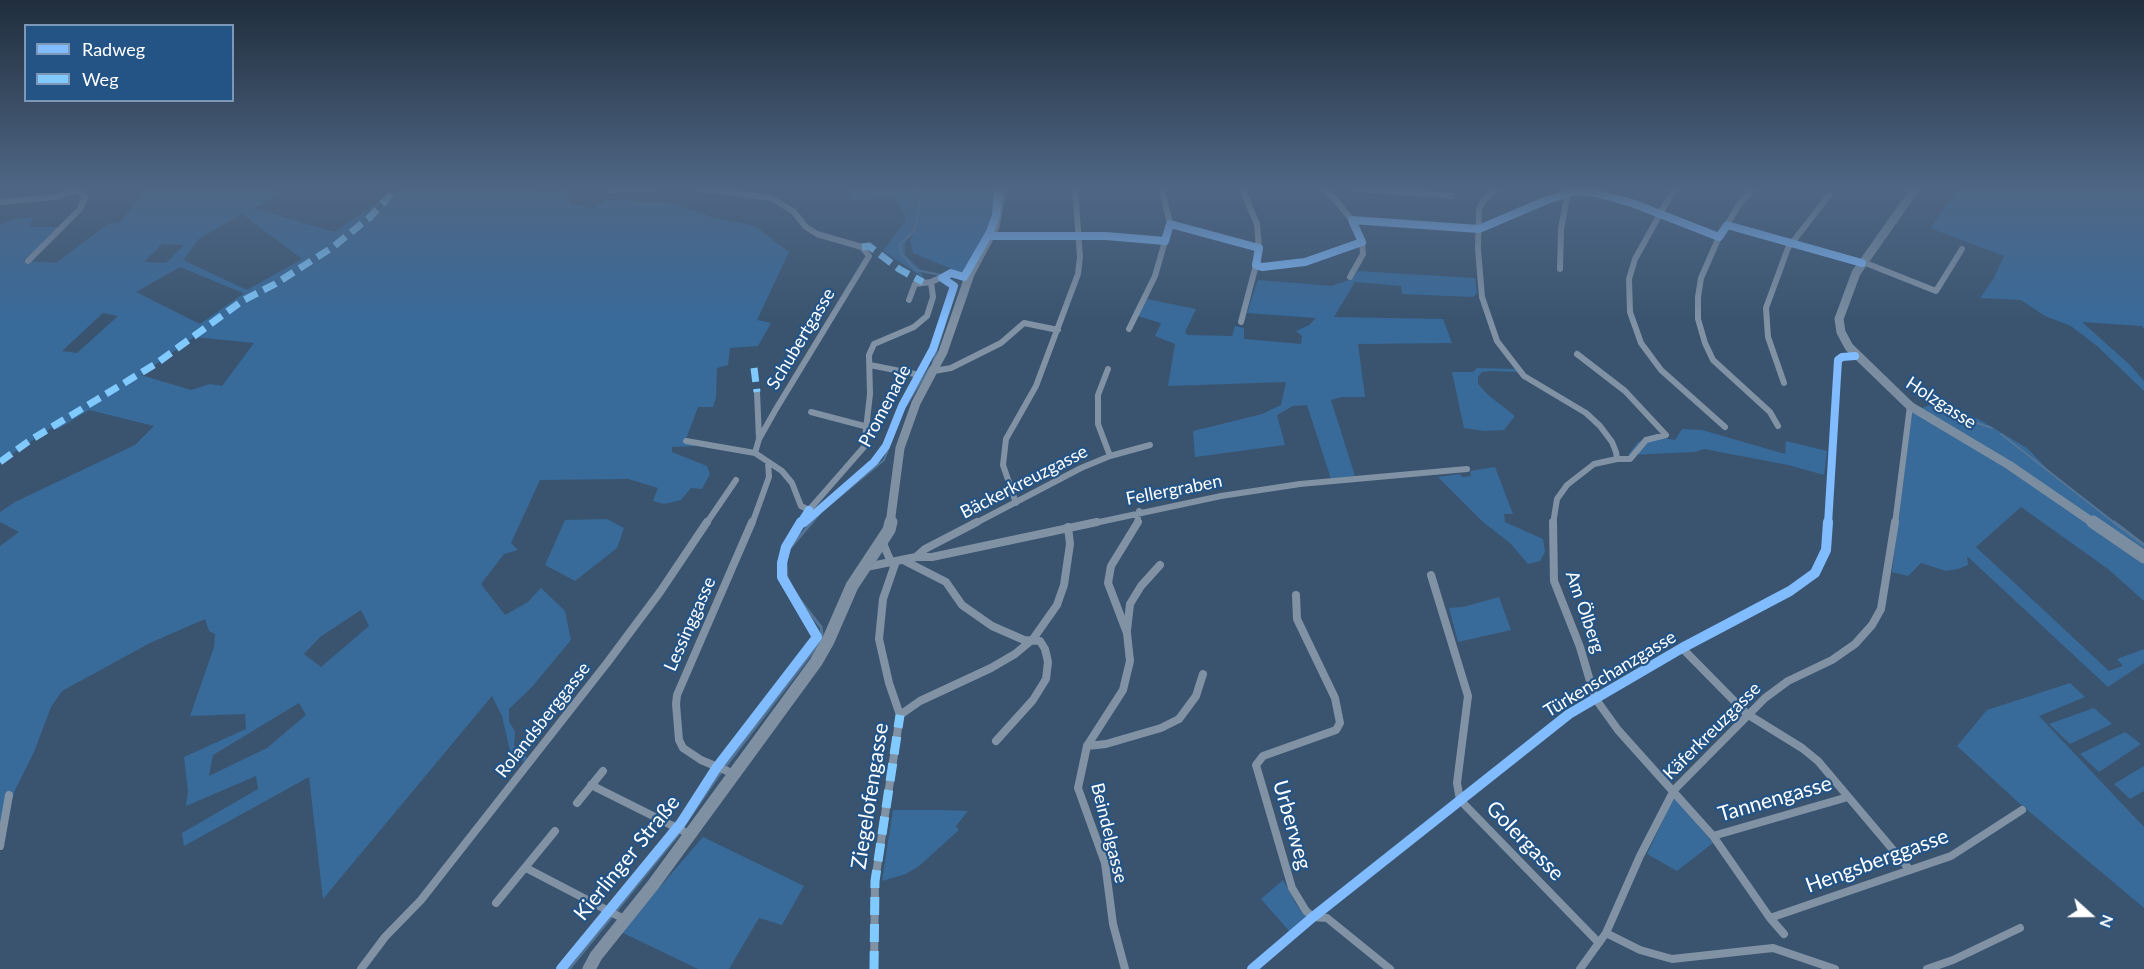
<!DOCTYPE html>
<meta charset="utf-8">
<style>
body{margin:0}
#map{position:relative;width:2144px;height:969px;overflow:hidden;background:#3a546f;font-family:Lato,sans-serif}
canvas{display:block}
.legend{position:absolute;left:24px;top:24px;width:210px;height:78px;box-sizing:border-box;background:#245485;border:2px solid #7c98b6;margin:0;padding:8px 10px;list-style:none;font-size:18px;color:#fff}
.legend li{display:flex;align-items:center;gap:12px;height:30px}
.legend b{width:30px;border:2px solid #7c98b6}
.north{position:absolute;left:2060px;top:885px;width:60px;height:60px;-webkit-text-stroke:4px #245485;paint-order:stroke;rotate:111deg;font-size:16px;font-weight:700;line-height:24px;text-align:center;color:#fff}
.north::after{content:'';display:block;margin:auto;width:21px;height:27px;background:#fff;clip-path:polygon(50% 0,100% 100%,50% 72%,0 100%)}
</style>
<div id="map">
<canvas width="2144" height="969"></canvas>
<ul class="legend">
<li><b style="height:8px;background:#80bcff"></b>Radweg</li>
<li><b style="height:8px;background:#80caff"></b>Weg</li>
</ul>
<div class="north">N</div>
</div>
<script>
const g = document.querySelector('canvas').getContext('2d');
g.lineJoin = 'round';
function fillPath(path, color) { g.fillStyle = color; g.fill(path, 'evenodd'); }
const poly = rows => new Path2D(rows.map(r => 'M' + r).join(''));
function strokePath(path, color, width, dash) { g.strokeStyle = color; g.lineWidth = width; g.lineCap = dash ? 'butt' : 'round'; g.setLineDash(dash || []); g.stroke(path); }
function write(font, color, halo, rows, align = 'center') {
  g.font = font + ' Lato,sans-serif'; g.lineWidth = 4.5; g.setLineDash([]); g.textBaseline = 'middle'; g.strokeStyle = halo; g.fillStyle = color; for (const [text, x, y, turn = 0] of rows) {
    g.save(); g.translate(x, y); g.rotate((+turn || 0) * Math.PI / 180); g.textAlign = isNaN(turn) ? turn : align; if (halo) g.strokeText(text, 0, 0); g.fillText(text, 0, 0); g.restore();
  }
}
fillPath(poly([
 [149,189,265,189,281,192,291,189,254,208,334,232,383,199,390,189,395,189,364,221,371,218,398,189,538,189,540,193,567,189,570,205,594,208,605,200,667,202,715,218,755,226,789,252,757,320,771,323,758,346,730,348,728,365,717,368,716,397,713,407,698,407,686,439,696,446,672,447,672,452,707,466,710,474,702,489,691,488,681,500,664,504,653,501,658,488,628,479,540,480,511,543,518,550,504,554,481,584,505,615,528,602,541,588,565,611,571,640,531,688,509,709,509,722,515,731,514,746,527,758,524,762,510,751,502,716,492,696,323,899,309,777,184,846,182,833,258,789,256,776,186,806,188,791,184,757,246,729,245,714,190,716,214,647,215,634,209,631,205,619,150,643,62,691,51,707,34,752,15,790,0,841,0,546,19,532,0,522,0,512,15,502,135,445,154,426,89,410,58,429,53,427,0,462,0,225,14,219,33,217,30,227,62,227,23,261,56,263,108,224,119,223],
 [242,214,302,259,247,290,183,260,199,239],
 [162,244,184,245,166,263,144,262],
 [180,267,243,293,243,294,200,324,136,292],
 [103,313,118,316,77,353,62,351],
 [194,337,254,343,222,386,210,384,191,390,141,375],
 [361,610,369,626,321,667,304,654,320,637],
 [299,703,306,715,267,748,209,776,213,755],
 [847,189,997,189,988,231,962,273,913,253,910,241,913,234,905,243,905,255,918,267,924,278,883,251,905,221,904,213,895,198,851,200],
 [1958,189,2144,189,2144,329,2142,326,2082,322,2130,365,2144,381,2144,391,2097,346,2071,326,2045,316,2021,300,1980,298,1994,278,2004,256,1930,228],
 [1358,271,1475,278,1477,293,1473,297,1402,294,1401,286,1355,282,1334,317,1443,319,1452,343,1358,344,1365,397,1342,397,1331,400,1355,476,1331,479,1307,405,1293,406,1277,415,1285,445,1195,457,1193,431,1262,414,1281,405,1286,382,1168,386,1175,344,1155,336,1161,323,1138,316,1147,299,1196,309,1185,332,1188,335,1232,336,1235,326,1244,328,1244,339,1301,344,1302,336,1296,331,1309,325,1316,318,1247,313,1258,280,1331,286,1352,279],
 [1477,368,1515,369,1517,372,1491,371,1482,372,1478,377,1478,384,1487,394,1515,416,1504,430,1484,431,1464,428,1452,372,1473,372],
 [1937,402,1980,420,2027,448,2054,476,2144,544,2144,601,2108,569,2021,507,1976,547,2109,671,2123,666,2117,659,2144,649,2144,663,2108,687,1967,556,1968,565,1958,569,1946,571,1921,563,1908,576,1892,572,1912,412],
 [1682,429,1702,430,1785,454,1786,441,1827,451,1824,475,1788,465,1704,449,1695,452,1628,455,1638,442,1658,437,1675,440],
 [1495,467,1513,514,1504,514,1505,522,1543,539,1545,552,1540,561,1528,564,1510,543,1483,522,1438,477,1460,474,1462,477,1471,476,1470,471],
 [607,519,624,528,617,548,575,581,545,565,565,520],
 [1499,597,1511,630,1458,642,1449,608,1463,607],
 [2070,683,2085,697,2039,716,2144,827,2144,908,2019,803,1957,746,1987,710],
 [2094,708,2112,724,2070,744,2049,724],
 [2125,732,2141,744,2099,772,2080,754],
 [2144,766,2144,791,2130,799,2114,784],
 [1674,797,1713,843,1677,871,1647,854],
 [893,810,944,810,968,811,956,826,959,830,919,866,906,874,882,881],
 [703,837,804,886,782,925,759,918,729,969,698,969,621,932],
 [1283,880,1296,904,1306,917,1290,932,1261,899]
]), '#386a9a');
strokePath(poly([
 [913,189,920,201,917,221,913,232,900,244,901,254,916,270,941,275],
 [933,362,956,290,955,284,946,277],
 [1934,409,1992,428],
 [2001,434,2116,524],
 [811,524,821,512,884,460,904,409,930,367]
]), '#547596', 2);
strokePath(poly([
 [2114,522,2144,545],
 [683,827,718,776,819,643,822,635,821,627,795,594,787,578,786,560,790,548,812,522],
 [615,912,680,832],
 [569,969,612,916]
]), '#547596', 3);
strokePath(poly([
 [701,189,771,198,793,211,806,227,817,234,862,247,869,256,776,409,759,439,755,453],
 [1162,189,1170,224],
 [1242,189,1257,224,1259,248],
 [1326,189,1352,220],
 [1358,189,1452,196],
 [1496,189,1484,200,1479,209,1478,249,1482,297,1497,341,1524,376,1586,413,1600,426,1612,442,1616,452,1617,459,1594,464,1567,485,1557,499,1553,524],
 [1674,189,1635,259,1629,279,1630,312,1641,343,1661,370,1725,427],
 [610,190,655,189],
 [0,202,56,197,78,190],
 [1727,225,1740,203,1753,189],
 [992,236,1106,236,1165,241,1170,224,1259,248,1256,265,1262,267,1305,262,1362,242,1352,220,1479,229,1547,200,1576,191,1596,193,1632,203,1719,237,1727,225,1862,263],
 [1719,237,1701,278,1698,297,1698,319,1705,343,1713,360,1770,412,1778,426],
 [28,261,80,209,85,197,76,189],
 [1863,262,1936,291,1962,249],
 [1560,269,1561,229,1568,191],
 [1350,277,1363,254,1362,242],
 [909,300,915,284,931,282],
 [1241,322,1256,265],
 [1129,329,1155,276,1165,241],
 [1577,354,1625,391,1666,435,1646,440,1630,459,1617,459],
 [870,365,920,375],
 [1108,369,1098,395,1098,424,1110,456],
 [934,371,951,368,1001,343,1024,323,1058,330],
 [1784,383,1768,337,1766,308,1788,248,1830,194],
 [757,392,759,439],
 [811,412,868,427],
 [686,441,755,453,782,471,792,483,801,506,809,510,864,447,870,394,869,355,874,344,914,327,927,316,933,297,931,282,951,273,968,278],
 [1016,503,1003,465,1006,439,1036,386,1078,274,1080,257,1075,189],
 [706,524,736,480],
 [752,524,769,477,768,462],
 [974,524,1081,468,1110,456,1150,445],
 [1090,524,1221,496,1300,484,1467,469],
 [1137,524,1139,511],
 [1828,524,1838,360,1842,357,1855,356],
 [1895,524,1910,406]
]), '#8192a5', 6);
strokePath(poly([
 [1553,522,1554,581,1580,647,1595,698,1618,730,1713,836,1770,918,1784,934],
 [882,541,891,562],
 [916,557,925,549,977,522],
 [903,560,946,582,962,605,992,626,1024,640,1040,641,1045,649,1048,662,1046,679,1033,700,996,741],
 [866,567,916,557,932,557,1097,522],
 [1431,575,1468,696,1457,783,1460,800,1599,943],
 [1296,595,1297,619,1335,698,1340,723,1336,730,1263,756,1256,765,1292,888,1306,911,1313,917,1327,918,1390,969],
 [1127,630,1130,604,1141,586,1160,565],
 [1682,648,1747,714,1802,748,1818,761,1910,870],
 [900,715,920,701,991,668,1015,654,1033,639,1057,605,1064,585,1070,544,1068,527],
 [1087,746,1106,744,1161,728,1179,719,1196,696,1203,674],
 [732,773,701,760,683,748,679,740,676,704,677,695,752,522],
 [591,785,689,834],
 [577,803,603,771],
 [1713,836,1848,797],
 [0,846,9,795],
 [526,868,624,919],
 [496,903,555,831],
 [1770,918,1951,856,2022,810],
 [1606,933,1640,950,1672,959,1773,948,1835,969],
 [361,969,385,937,421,900,607,663,660,592,707,522],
 [874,969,875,881,900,715,889,683,879,639,883,599,896,561],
 [1125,969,1113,924,1105,863,1078,788,1087,746,1123,690,1130,661,1127,633,1108,583,1111,566,1138,522],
 [1252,969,1313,917,1569,714,1682,648,1790,591,1815,573,1826,550,1828,522],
 [1580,969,1606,933,1640,856,1674,790,1765,698,1788,681,1832,660,1855,644,1872,625,1881,609,1895,522],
 [1927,969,1953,960,2020,928]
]), '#8192a5', 8);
strokePath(poly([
 [1915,189,1856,273,1839,319,1841,332,1849,347,1910,406,2009,465,2095,524]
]), '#7b8ea1', 9);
strokePath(poly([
 [2093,522,2144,557]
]), '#7b8ea1', 13);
strokePath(poly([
 [890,524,900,448,916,403,943,352,970,274,995,227,1002,189]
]), '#7f90a2', 9);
strokePath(poly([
 [589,969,596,956,653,885,816,662,828,641,852,586,889,530,891,522]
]), '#7f90a2', 13);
strokePath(poly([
 [862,247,869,246,899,269,923,282],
 [754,368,757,392],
 [0,462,29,441,157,363,242,301,275,284,333,247,370,217,396,189]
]), '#80caff', 7, [14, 7]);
strokePath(poly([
 [874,969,875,881,900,715]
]), '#80caff', 9, [18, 9]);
strokePath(poly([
 [992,236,1106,236,1165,241,1170,224,1259,248,1256,265,1262,267,1305,262,1362,242,1352,220,1479,229,1547,200,1576,191,1596,193,1632,203,1719,237,1727,225,1862,263],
 [804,523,874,462,886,446,902,406,933,349,954,286,942,278,951,273,964,277,990,232,996,215,998,189],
 [800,524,809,510],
 [1828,524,1838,360,1842,357,1855,356]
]), '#80bcff', 8);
strokePath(poly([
 [561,969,681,823,717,767,817,637,782,577,782,563,786,547,801,522],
 [1252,969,1313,917,1569,714,1682,648,1790,591,1815,573,1826,550,1828,522]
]), '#80bcff', 10);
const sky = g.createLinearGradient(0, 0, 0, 325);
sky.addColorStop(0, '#202e3d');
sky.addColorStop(0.58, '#4f6785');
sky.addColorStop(1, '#4f678500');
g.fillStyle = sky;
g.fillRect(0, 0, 2144, 325);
write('18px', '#fff', '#245485', [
 ["Schubertgasse",801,339,-59],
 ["Holzgasse",1941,403,33],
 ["Promenade",885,406,-62],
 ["Bäckerkreuzgasse",1024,482,-27],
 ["Fellergraben",1174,490,-11],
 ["Am Ölberg",1585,612,71],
 ["Lessinggasse",690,624,-66],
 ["Türkenschanzgasse",1610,674,-31],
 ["Rolandsberggasse",543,720,-52],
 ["Käferkreuzgasse",1712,731,-45],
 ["Beindelgasse",1109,833,76]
]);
write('21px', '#fff', '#245485', [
 ["Ziegelofengasse",870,796,-81],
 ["Tannengasse",1775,799,-16],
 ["Urberweg",1292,825,74],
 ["Golergasse",1525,841,46],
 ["Kierlinger Straße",627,858,-51],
 ["Hengsberggasse",1877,861,-20]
]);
</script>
